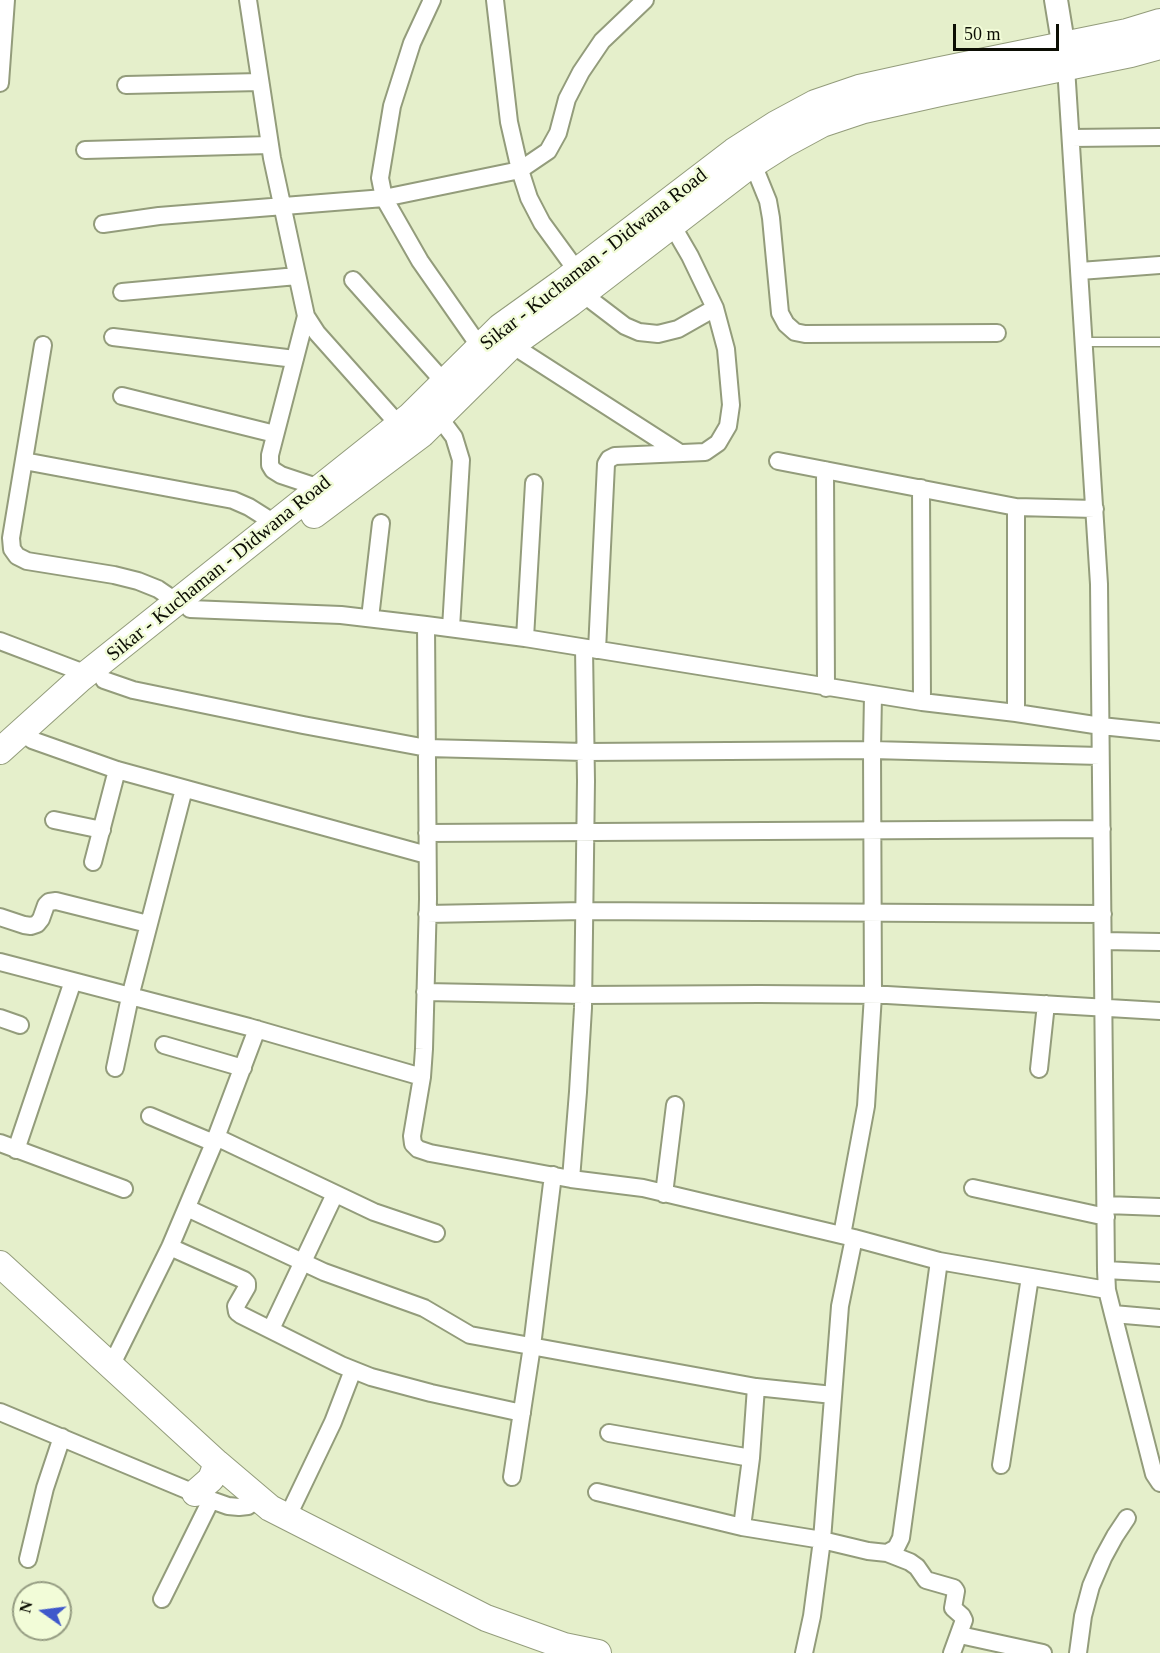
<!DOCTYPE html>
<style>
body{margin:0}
#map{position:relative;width:1160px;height:1653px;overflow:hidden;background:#e5efcb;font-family:"Times New Roman",serif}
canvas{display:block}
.north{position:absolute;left:12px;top:1581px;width:60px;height:60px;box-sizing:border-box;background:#f2fcd8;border:2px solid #969d83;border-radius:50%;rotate:284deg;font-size:16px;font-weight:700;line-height:24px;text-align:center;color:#0c0e04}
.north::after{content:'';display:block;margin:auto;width:21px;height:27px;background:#3f58cb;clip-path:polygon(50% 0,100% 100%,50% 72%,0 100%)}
.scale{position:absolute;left:953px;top:24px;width:106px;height:27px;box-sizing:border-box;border:3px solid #0c0e04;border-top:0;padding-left:8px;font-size:18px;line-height:21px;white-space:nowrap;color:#0c0e04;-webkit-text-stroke:4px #f2fcd8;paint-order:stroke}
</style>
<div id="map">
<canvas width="1160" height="1653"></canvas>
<div class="north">N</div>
<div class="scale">50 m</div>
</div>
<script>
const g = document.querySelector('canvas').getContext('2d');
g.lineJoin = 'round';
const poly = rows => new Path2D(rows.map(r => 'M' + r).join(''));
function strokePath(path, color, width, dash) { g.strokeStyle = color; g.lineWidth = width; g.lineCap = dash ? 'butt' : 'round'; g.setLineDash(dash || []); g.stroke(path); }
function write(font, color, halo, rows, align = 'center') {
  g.font = font + ' "Times New Roman",serif'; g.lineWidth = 5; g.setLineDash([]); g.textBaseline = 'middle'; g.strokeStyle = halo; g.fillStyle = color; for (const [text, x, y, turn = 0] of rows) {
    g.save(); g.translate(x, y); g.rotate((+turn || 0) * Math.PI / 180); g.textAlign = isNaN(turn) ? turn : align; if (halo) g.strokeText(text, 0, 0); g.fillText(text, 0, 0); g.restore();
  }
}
const lane = poly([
 [1084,342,1160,342]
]);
const street = poly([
 [248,0,272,158,306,316,317,333,399,425],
 [432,0,412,43,392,106,380,178,384,198,420,261,480,347],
 [495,0,509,122,520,170,529,198,542,223,577,271],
 [1066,67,1099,584,1106,1270,1107,1290,1113,1314,1154,1474,1160,1483],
 [0,83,6,0],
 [126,85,260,82],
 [1071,138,1160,137],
 [85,150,270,145],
 [753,164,768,201,771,218,780,313,786,324,795,332,805,334,997,333],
 [103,224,159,216,384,198,520,170,548,151,558,133,567,99,581,72,602,41,645,0],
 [1080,271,1160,265],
 [353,280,444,382],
 [122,292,297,276],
 [583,294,625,326,639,332,658,334,678,329,715,308],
 [306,316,270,455,270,465,273,470,281,475,320,488],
 [113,337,295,359],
 [43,345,11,538,12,549,17,556,27,561,114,575,138,581,158,589,177,602],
 [512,345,680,453],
 [122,396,275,434],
 [439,417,454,437,461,460,451,628],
 [24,461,233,500,249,507,276,524],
 [778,461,1016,507,1095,509],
 [825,470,826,688],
 [921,488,922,702],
 [1016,507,1016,713],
 [190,609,341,615,426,625,525,638,922,702,1016,713,1101,726,1160,732],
 [370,618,381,523],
 [426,625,428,899,424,1049,422,1077,412,1136,413,1144,418,1149,430,1153,571,1179,643,1188,854,1238,939,1261,1107,1290],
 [525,638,534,483],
 [0,641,87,674],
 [597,650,606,464,609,459,615,456,705,452,718,443,728,426,731,405,726,349,715,308,690,256,672,225],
 [104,680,133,690,303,725,427,748,585,752,872,750,1100,756],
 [32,740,117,770,427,855],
 [54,820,102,830],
 [427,833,1102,829],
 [93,862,117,770],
 [427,914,584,911,1103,914],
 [0,917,24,925,31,926,37,924,41,919,46,905,49,902,56,901,148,924],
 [1103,941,1160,942],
 [0,962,249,1027,422,1077],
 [425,992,583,995,759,994,887,995,1160,1011],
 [0,1018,20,1025],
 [164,1045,243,1068],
 [115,1068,130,997,184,789],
 [1039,1069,1046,1004],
 [150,1116,214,1143],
 [216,1137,374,1212,436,1233],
 [0,1143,124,1189],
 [16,1150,73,981],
 [571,1179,578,1092,583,1008,586,781,584,648],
 [973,1188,1106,1217],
 [664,1194,675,1105],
 [1106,1205,1160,1207],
 [187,1208,324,1272,424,1308,470,1335,756,1387,833,1395],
 [842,1235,866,1106,873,995,872,750,873,695],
 [170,1247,244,1280,247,1283,247,1287,236,1306,237,1312,241,1315,341,1365,371,1377,431,1393,522,1413],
 [1106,1270,1160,1273],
 [1113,1314,1160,1318],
 [271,1329,335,1194],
 [111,1366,170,1247,214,1143,257,1029],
 [0,1412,211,1500,228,1506,239,1507,248,1506,258,1499],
 [609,1433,751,1458],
 [1001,1465,1030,1277],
 [512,1477,532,1346,553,1175],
 [597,1492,742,1527,822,1540,868,1551,887,1553,896,1548,901,1538,939,1261],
 [287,1518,333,1422,353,1370],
 [742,1527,751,1458,756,1387],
 [887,1553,910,1562,917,1567,926,1580,954,1588,956,1591,953,1608,962,1616,964,1620,952,1653],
 [28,1559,45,1488,62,1437],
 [162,1599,211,1500],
 [960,1635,1043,1653],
 [804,1653,812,1616,822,1540,840,1306,854,1238],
 [1078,1653,1083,1616,1091,1586,1103,1558,1115,1536,1127,1518]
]);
const secondary = poly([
 [1056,0,1066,61]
]);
const primary = poly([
 [314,515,422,434,512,345,571,303,744,170,785,144,822,124,864,110,940,93,1131,54,1160,46],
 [0,751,80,679,410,416,500,327,560,284,734,151,776,124,815,103,859,88,936,71,1127,32,1160,22],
 [0,1264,217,1463,270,1508,486,1618,564,1646,598,1653],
 [195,1493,211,1479,217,1463]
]);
strokePath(lane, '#939c7b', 11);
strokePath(street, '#939c7b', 20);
strokePath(secondary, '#939c7b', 26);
strokePath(primary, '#939c7b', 28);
strokePath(lane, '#fff', 8);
strokePath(street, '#fff', 16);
strokePath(secondary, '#fff', 22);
strokePath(primary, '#fff', 26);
write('20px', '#0c0e04', '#f2fcd8', [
 ["Sikar - Kuchaman - Didwana Road",594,260,-38],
 ["Sikar - Kuchaman - Didwana Road",219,569,-39]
]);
</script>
